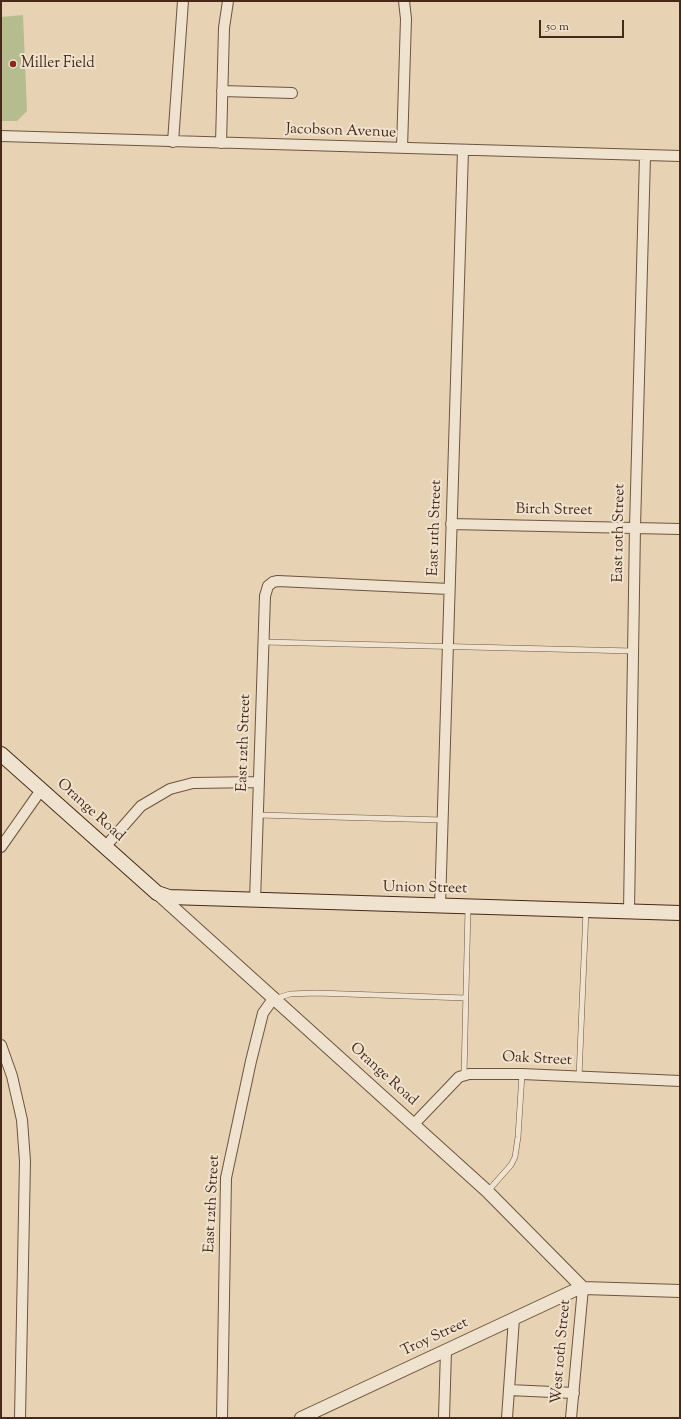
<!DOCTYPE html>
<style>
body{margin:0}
#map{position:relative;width:681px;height:1419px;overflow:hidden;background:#e7d3b4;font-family:"Sorts Mill Goudy",serif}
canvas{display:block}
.frame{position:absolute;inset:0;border:2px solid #462918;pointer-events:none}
.scale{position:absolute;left:539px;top:20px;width:85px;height:18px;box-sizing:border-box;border:2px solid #462918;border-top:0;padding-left:5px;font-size:12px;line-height:14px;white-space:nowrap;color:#462918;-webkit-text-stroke:3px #efe2ce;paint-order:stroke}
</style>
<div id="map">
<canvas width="681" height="1419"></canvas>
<div class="frame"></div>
<div class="scale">50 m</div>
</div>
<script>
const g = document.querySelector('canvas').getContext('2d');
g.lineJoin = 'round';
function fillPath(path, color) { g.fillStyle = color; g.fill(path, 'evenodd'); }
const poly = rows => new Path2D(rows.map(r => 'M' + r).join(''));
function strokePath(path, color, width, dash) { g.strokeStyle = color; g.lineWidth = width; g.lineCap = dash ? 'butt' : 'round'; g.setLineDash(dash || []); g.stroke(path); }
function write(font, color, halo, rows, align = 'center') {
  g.font = font + ' "Sorts Mill Goudy",serif'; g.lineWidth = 4; g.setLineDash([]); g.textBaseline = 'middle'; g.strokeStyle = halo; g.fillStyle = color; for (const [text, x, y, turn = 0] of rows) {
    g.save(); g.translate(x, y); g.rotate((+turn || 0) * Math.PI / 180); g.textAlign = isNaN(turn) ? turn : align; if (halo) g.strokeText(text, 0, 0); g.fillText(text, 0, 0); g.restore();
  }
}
fillPath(poly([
 [23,15,27,111,17,121,1,121,1,17]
]), '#b5bc8e');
const service = poly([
 [264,642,633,651],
 [258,815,443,820],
 [274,999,290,994,316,993,466,998],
 [464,1075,468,908],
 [579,1077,586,910],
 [488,1191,511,1165,515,1157,518,1137,522,1074]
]);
const minor = poly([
 [222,91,292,93],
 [1,136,680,156],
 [173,142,183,1],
 [221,143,224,28,228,1],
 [402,148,406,19,404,1],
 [451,524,680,529],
 [1,847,41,790],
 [105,847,141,806,170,789,193,783,259,782],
 [255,901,265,596,268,586,273,582,278,581,449,589],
 [440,906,463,150],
 [629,911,635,527,645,156],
 [1,1045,12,1076,22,1120,25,1161,20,1418],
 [413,1125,459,1077,469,1074,522,1074,680,1081],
 [509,1390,574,1393],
 [222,1418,226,1178,251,1061,263,1013,273,999],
 [444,1418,446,1350],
 [507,1418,514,1318],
 [571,1418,583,1288]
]);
const tertiary = poly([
 [157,893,487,1191,583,1288],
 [301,1418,573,1291,583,1288,680,1291]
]);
const secondary = poly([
 [1,754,157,893,169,897,680,913]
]);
strokePath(service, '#6e543f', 6);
strokePath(minor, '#6e543f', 12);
strokePath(tertiary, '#6e543f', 14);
strokePath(secondary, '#462918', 16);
strokePath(service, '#efe2ce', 5);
strokePath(minor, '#efe2ce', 10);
strokePath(tertiary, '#efe2ce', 12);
strokePath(secondary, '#efe2ce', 14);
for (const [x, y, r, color] of [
 [13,64,4,"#8f2418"]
]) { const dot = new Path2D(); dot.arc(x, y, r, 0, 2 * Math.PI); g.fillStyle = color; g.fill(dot); strokePath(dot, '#efe2ce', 1.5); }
write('15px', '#462918', '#efe2ce', [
 ["Miller Field",21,64]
], 'left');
write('15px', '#462918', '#efe2ce', [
 ["Jacobson Avenue",341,132,2],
 ["Birch Street",554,511,1],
 ["East 11th Street",436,528,-88],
 ["East 10th Street",620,533,-89],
 ["East 12th Street",245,743,-88],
 ["Orange Road",90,811,42],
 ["Union Street",425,889,1],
 ["Oak Street",537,1060,3],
 ["Orange Road",383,1075,42],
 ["East 12th Street",213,1204,-87],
 ["Troy Street",435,1338,-25],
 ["West 10th Street",562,1352,-85]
]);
</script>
